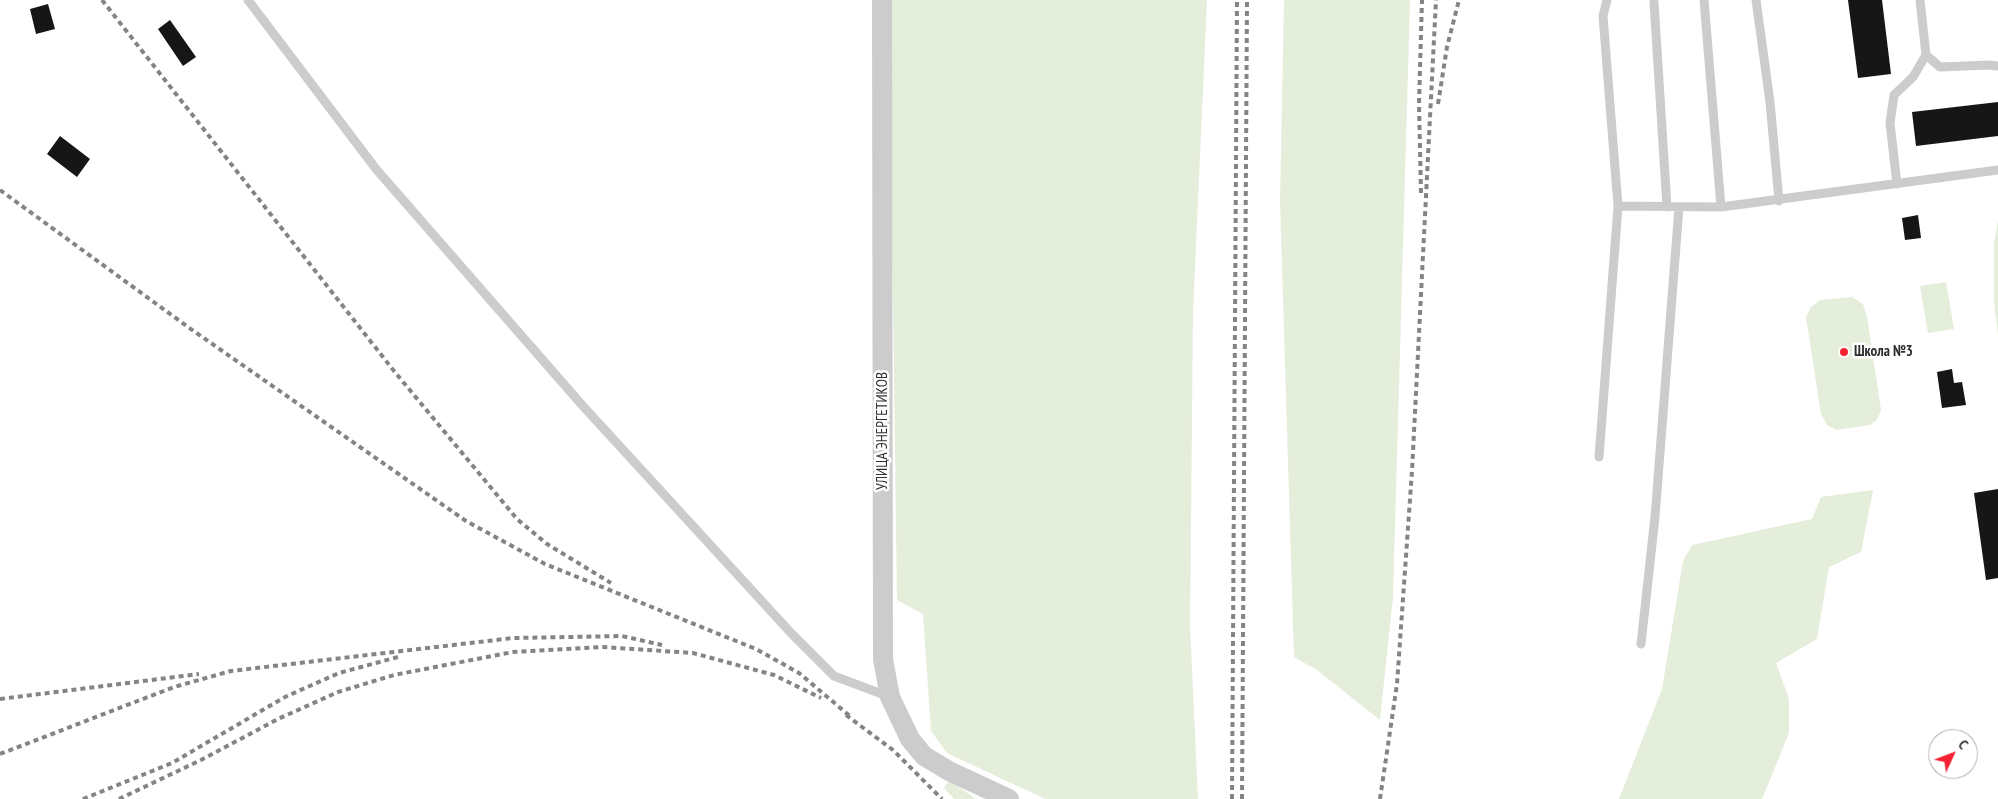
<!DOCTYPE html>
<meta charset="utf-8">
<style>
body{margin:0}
#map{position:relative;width:1998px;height:799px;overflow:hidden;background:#fff;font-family:"PT Sans Narrow",sans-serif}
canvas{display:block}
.north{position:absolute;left:1928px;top:729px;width:50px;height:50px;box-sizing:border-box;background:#fff;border:1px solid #acacac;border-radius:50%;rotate:47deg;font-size:14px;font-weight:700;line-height:20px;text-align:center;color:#2f2f2f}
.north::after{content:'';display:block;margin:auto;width:18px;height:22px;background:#f42233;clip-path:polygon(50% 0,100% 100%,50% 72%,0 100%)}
</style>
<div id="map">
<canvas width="1998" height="799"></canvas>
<div class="north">С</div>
</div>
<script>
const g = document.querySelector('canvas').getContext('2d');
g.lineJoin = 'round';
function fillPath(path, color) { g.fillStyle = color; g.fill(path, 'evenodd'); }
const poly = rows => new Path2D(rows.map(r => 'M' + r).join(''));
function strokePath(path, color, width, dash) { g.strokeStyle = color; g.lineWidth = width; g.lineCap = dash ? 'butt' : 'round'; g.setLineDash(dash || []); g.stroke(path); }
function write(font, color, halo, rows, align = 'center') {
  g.font = font + ' "PT Sans Narrow",sans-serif'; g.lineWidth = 5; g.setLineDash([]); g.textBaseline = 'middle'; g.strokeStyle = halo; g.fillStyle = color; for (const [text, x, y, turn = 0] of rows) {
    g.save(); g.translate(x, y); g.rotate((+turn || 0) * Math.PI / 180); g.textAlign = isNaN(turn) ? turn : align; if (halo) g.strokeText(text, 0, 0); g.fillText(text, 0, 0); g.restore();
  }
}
fillPath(poly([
 [889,0,1207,0,1193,312,1190,626,1198,799,1045,799,947,753,931,731,923,614,897,600],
 [1284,0,1410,0,1393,597,1380,720,1317,670,1294,657,1280,202],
 [1998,220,1998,335,1994,302,1994,244],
 [1946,282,1954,329,1928,333,1920,286],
 [1852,297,1863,304,1867,316,1881,410,1877,420,1870,425,1836,430,1827,425,1821,414,1806,317,1811,307,1820,300],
 [1873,490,1861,552,1829,567,1817,639,1776,663,1789,699,1789,733,1762,799,1619,799,1662,689,1683,561,1692,545,1812,519,1821,497],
 [949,780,976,799,954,799,944,788]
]), '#e5eddb');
fillPath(poly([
 [1848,0,1882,0,1891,74,1858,78],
 [48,4,55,29,36,34,30,9],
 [170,20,196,57,183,66,158,29],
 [1998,102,1998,136,1916,146,1912,112],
 [60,136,90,159,77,177,47,154],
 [1918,215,1921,238,1905,240,1902,218],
 [1952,369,1954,383,1962,382,1966,405,1942,408,1937,372],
 [1998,489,1998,578,1986,580,1974,493]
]), '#161616');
strokePath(poly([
 [248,0,376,169,582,405,791,633,834,676,890,697],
 [1704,0,1721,207],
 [1756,0,1770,102,1779,201],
 [1920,0,1926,55,1940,67,1989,65,1998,66],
 [1654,2,1667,207],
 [1897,184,1890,123,1894,95,1913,77,1926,55],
 [1618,206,1721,207,1998,170],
 [1599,457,1618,206,1603,16,1607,0],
 [1641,644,1655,517,1679,207]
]), '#ccc', 9);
strokePath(poly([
 [882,0,883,659,890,697,910,739,924,756,949,771,1009,799]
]), '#ccc', 20);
strokePath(poly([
 [102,0,394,371,517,519,547,544,611,583],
 [1438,104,1447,47,1459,0],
 [0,190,188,327,466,521,545,564,756,649,799,673,851,717],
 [1421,193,1419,104,1422,0],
 [0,699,199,674],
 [846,715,893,750,942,799],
 [0,754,174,687,231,671,513,638,622,636,662,645],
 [83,799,172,763,285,697,339,673,398,657],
 [119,799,201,760,278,719,338,692,394,675,513,652,603,647,693,653,774,675,821,698],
 [1232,799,1237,0],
 [1242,799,1247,0],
 [1380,799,1397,684,1412,471,1436,0]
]), '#848484', 4, [5, 4]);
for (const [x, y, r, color] of [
 [1844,352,5,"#f42233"]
]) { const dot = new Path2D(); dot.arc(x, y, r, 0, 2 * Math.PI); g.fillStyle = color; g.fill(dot); strokePath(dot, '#fff', 2); }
write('bold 15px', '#2f2f2f', '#fff', [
 ["Школа №3",1854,352]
], 'left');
write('15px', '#2f2f2f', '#fff', [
 ["УЛИЦА ЭНЕРГЕТИКОВ",883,431,-90]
]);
</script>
